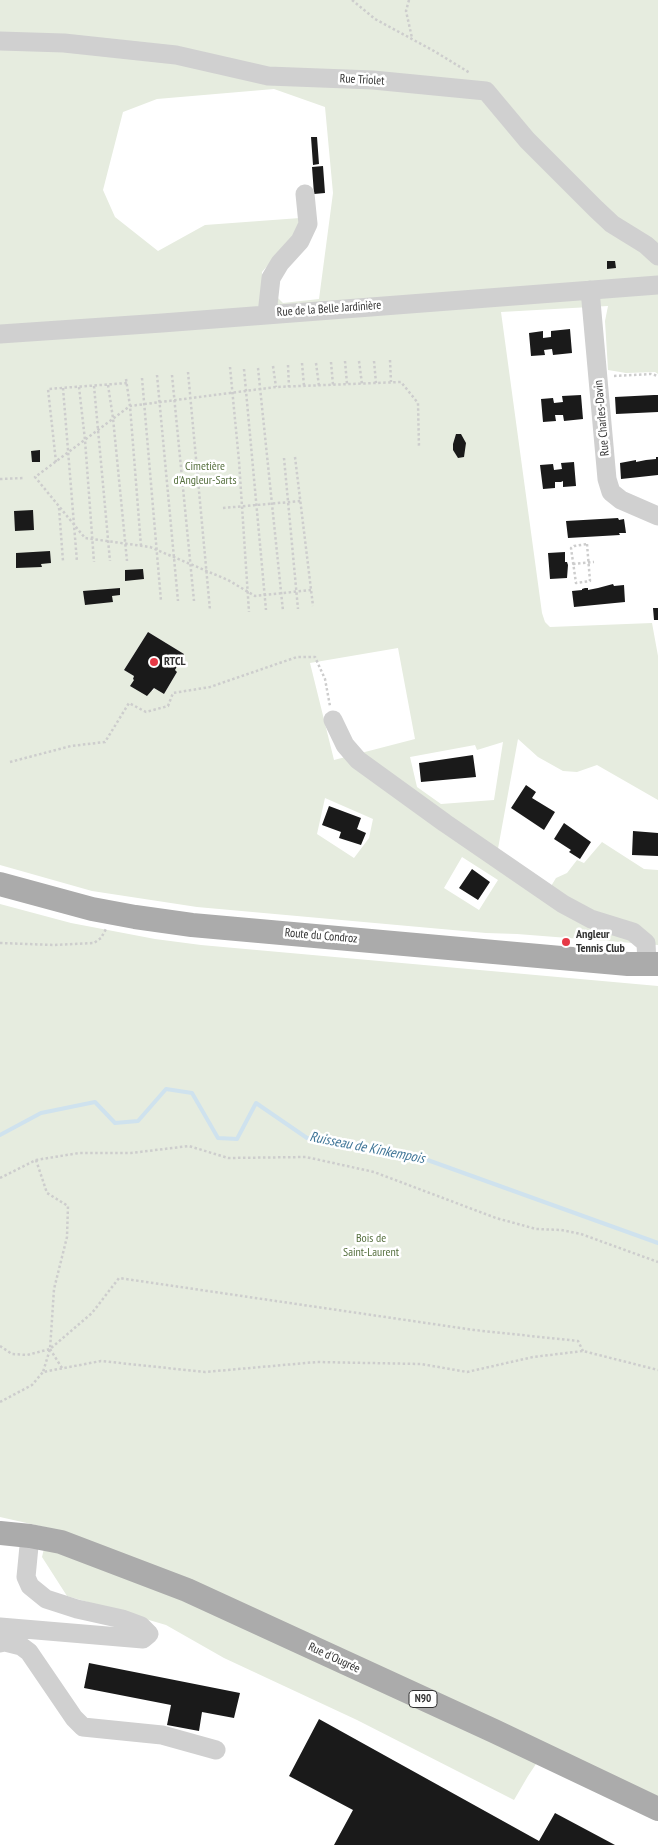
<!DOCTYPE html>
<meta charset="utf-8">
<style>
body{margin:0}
canvas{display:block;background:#fff}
</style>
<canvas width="658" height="1845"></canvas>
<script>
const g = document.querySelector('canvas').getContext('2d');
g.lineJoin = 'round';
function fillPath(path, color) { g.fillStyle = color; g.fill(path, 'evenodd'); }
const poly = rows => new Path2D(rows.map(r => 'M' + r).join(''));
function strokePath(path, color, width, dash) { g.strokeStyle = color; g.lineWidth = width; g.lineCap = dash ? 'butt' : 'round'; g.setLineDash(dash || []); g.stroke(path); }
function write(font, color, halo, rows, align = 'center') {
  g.font = font + ' "PT Sans Narrow",sans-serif'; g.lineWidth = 5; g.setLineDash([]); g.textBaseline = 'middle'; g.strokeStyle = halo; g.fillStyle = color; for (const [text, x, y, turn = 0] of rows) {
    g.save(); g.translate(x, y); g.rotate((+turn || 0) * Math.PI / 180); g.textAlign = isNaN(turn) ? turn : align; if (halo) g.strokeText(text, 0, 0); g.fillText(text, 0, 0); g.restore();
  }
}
fillPath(poly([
 [0,0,658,0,658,374,655,372,626,373,608,370,605,321,608,306,501,312,542,613,545,622,550,627,652,623,658,656,658,800,597,765,577,772,563,771,538,757,518,739,497,854,548,891,556,878,567,873,577,860,584,863,602,842,644,869,658,870,658,945,517,934,486,933,197,907,92,891,0,865],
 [274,89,325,107,333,193,319,299,283,303,277,297,263,298,262,272,299,230,300,218,205,225,158,251,115,217,103,190,123,112,157,99],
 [148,632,184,654,175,670,177,672,164,694,154,688,153,691,151,690,133,679,134,676,124,670],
 [398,648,415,739,334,760,310,663],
 [503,742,494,800,441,804,417,787,410,757,475,745,477,750],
 [325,798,373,819,369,838,354,858,317,834],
 [462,857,498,880,479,910,444,888],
 [0,904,71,923,155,939,201,945,658,986,658,1801,548,1746,528,1776,514,1800,357,1720,224,1658,166,1625,67,1596,42,1557,49,1528,0,1517]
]), '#e6ecdf');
strokePath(poly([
 [0,1135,41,1113,95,1102,115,1123,138,1121,166,1089,192,1093,218,1138,237,1139,256,1103,307,1138,422,1158,658,1243]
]), '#cfe2ee', 4);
fillPath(poly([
 [311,137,317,137,319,164,313,165],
 [323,166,325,193,314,194,312,167],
 [607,261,615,261,616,268,607,269],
 [570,329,572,353,553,355,552,349,544,350,545,355,531,356,529,333,543,331,543,338,551,337,551,331],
 [581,395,583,419,564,421,563,415,555,415,556,421,543,422,541,399,553,398,554,403,563,402,562,396],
 [654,395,658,395,658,412,616,414,615,397],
 [456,434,461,434,466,443,464,457,458,458,453,450,453,444],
 [40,450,40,462,32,462,31,451],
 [656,457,658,457,658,475,621,479,620,463,636,460,636,462,646,460,656,459],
 [574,462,576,486,563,487,563,481,561,482,555,482,555,488,543,489,540,465,553,464,554,470,562,469,561,463],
 [33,510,34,530,15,531,14,511],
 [618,518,619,520,624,519,626,533,619,533,620,535,568,538,566,521],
 [50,551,51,563,41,564,42,567,16,568,16,553],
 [565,552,565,562,567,562,568,565,567,578,550,579,548,553],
 [143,569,144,579,125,581,125,570],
 [613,584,614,586,624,585,625,602,574,607,572,591,582,590,582,589,585,588,588,588,588,590,598,588],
 [120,588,120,595,112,596,113,602,85,605,83,591],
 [653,608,658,608,658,620,654,620],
 [148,632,184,654,175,670,177,672,164,694,154,688,147,696,130,686,134,680,133,679,134,676,124,670],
 [473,755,476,777,421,782,419,763],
 [526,785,536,792,532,798,555,812,544,830,511,808],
 [329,806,361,818,357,829,366,833,361,845,339,838,341,832,322,825],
 [564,823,591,842,580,859,569,852,571,850,554,839],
 [633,831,658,833,658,856,632,855],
 [472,869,490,882,478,900,459,888],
 [89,1663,240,1693,234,1718,202,1712,199,1731,167,1725,171,1705,84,1688],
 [319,1719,539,1841,555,1813,615,1845,334,1845,353,1810,289,1776]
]), '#1a1a1a');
strokePath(poly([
 [352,0,375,19,434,51,470,73],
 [409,0,406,11,412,38],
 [390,360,391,382],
 [345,361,347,384],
 [359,361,362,384],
 [374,361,376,383],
 [331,362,333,385],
 [302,363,304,386],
 [316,363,319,386],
 [288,365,289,387],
 [273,366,276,387],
 [230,367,239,461,249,612],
 [258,368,283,611],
 [244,369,266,610],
 [188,372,210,610],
 [157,375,178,601],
 [172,375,194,601],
 [614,376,651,374,658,376],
 [142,378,161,601],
 [126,379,130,406,141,546],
 [108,385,113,418,127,561],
 [94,386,110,561],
 [79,387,85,440,94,562],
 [63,388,77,562],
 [295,457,313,606],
 [284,458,298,609],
 [56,462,48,389,127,383],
 [0,479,24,478],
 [59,508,63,561],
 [223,508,301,501],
 [587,544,590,581,576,583,571,548,574,546,587,544],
 [573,564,594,562],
 [311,590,255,596,228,580,150,547,85,538,35,477,130,406,276,387,401,382,418,403,419,448],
 [10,762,71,746,105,742,129,703,146,712,168,706,173,693,210,687,297,657,315,657,325,679,330,706],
 [0,943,54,945,94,943,101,938,106,929],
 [36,1160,47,1193,68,1206,67,1237,54,1289,50,1349,43,1372],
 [0,1178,36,1160,79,1153,131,1153,189,1146,228,1158,306,1157,374,1172,496,1218,536,1229,561,1230,581,1234,658,1262],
 [0,1346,12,1354,27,1355,50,1349,92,1313,119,1278,474,1330,578,1341,583,1351],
 [50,1349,62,1368],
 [0,1402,32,1385,43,1372,101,1361,205,1372,317,1362,421,1364,467,1372,533,1357,583,1351,658,1370]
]), '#cdcdcd', 2.5, [2.5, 2.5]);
strokePath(poly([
 [0,41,64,43,176,55,268,76,373,80,486,91,527,140,596,209,612,224,646,245,658,256],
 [590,290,607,479,611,492,621,500,658,516],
 [267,314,271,278,280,263,300,241,308,224,305,194],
 [0,334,162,323,658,285],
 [333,720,345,745,358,760,445,823,563,904,591,919,633,932,646,943,647,964],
 [0,1627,143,1639,149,1634,141,1626,122,1619,77,1609,46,1599,30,1586,26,1577,30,1536],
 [0,1643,5,1642,21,1646,29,1652,74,1718,83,1727,162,1735,216,1750]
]), '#d0d0d0', 19);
strokePath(poly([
 [0,884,92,909,135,917,192,925,628,964,658,964],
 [0,1533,30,1536,61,1542,187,1590,494,1731,658,1809]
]), '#ababab', 24);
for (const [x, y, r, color] of [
 [154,662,5,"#e63946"],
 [566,942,5,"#e63946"]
]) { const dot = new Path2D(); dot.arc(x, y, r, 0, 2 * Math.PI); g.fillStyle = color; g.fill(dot); strokePath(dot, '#fff', 2); }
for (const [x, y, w] of [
 [423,1699,28]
]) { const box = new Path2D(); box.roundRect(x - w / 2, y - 8.5, w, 17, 4); g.fillStyle = '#fff'; g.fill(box); strokePath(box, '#333', 1); }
write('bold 11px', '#333', null, [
 ["N90",423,1699]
]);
write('12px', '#333', '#fff', [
 ["Rue Triolet",362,80,3],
 ["Rue de la Belle Jardinière",329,309,-4],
 ["Rue Charles-Davin",602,418,-95],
 ["Route du Condroz",321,936,5],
 ["Rue d'Ougrée",334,1658,25]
]);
write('12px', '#56703f', '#fff', [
 ["Cimetière",205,467],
 ["d'Angleur-Sarts",205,481],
 ["Bois de",371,1239],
 ["Saint-Laurent",371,1253]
]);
write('bold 12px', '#333', '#fff', [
 ["RTCL",164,662],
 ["Angleur",576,935],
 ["Tennis Club",576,949]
], 'left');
write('italic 14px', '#3f7597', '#fff', [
 ["Ruisseau de Kinkempois",367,1148,11]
]);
</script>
